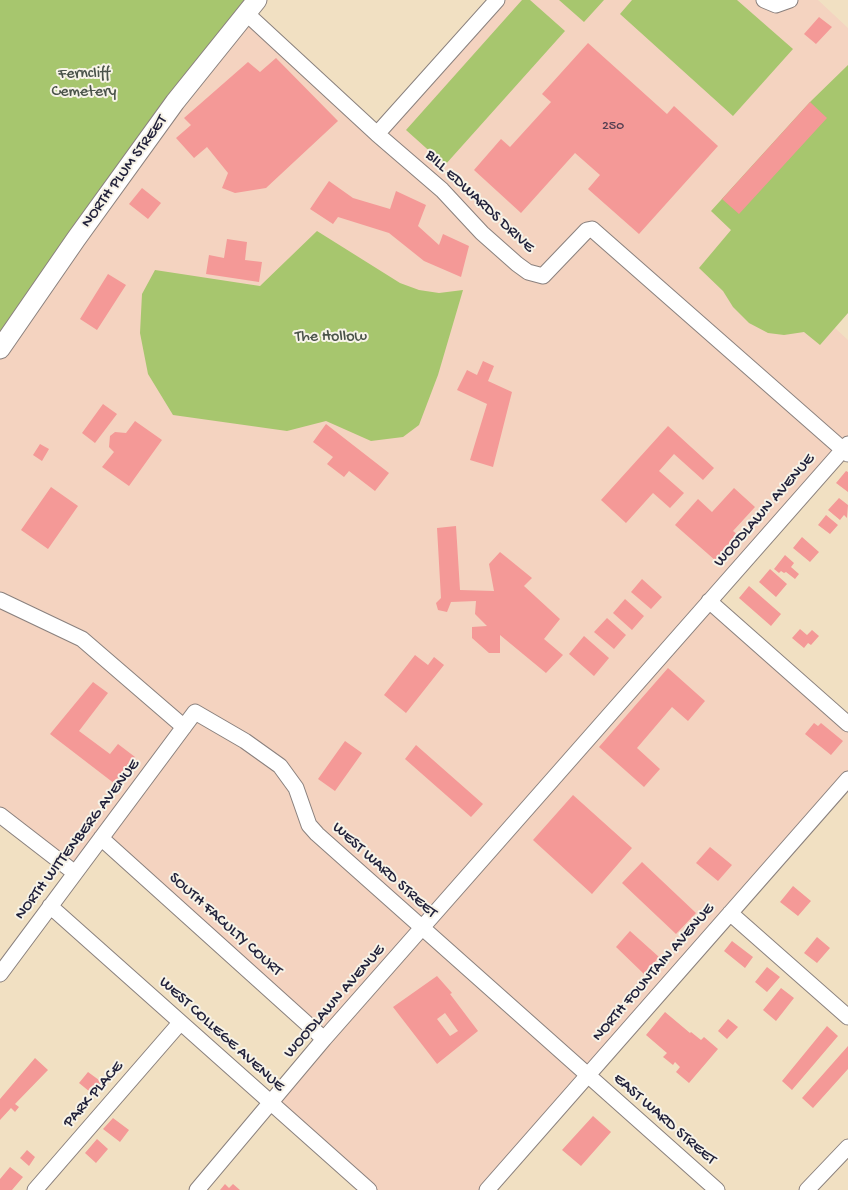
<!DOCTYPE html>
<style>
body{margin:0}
canvas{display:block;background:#f1e0c2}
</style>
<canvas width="848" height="1190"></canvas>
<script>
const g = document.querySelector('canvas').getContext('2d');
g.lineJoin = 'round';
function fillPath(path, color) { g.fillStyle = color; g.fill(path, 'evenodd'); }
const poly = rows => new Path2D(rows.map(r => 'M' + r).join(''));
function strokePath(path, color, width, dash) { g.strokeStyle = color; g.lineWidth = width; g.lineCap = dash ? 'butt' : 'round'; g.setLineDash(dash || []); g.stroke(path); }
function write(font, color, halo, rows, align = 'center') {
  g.font = font + ' "Gochi Hand",sans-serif'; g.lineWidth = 4; g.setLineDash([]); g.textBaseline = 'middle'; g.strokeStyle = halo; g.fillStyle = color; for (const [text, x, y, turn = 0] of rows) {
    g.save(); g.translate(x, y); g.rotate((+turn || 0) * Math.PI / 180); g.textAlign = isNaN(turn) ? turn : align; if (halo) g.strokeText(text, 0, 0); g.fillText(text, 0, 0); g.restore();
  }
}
fillPath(poly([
 [496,0,818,0,848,28,848,313,835,328,848,340,848,443,709,601,848,724,848,779,487,1190,369,1190,270,1102,324,1040,101,838,75,873,0,815,0,349,246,13,377,134]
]), '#f4d3c0');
fillPath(poly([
 [0,0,257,0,0,349],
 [522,0,530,0,565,31,445,165,406,130],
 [559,0,604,0,584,22],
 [632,0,737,0,793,49,733,116,620,14],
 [848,65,848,313,820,345,804,332,784,335,768,333,749,323,733,307,723,291,699,268,731,230,711,211,810,102],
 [317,231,400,283,419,290,439,293,463,290,438,375,419,425,403,437,371,441,326,421,287,431,173,415,148,374,140,333,142,294,155,270,260,286]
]), '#a7c66e');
fillPath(poly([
 [819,17,832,27,816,44,804,34],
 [588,43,667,114,674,106,718,146,639,234,588,189,600,175,575,153,521,213,474,170,501,139,510,147,551,102,542,94],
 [276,58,338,121,266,188,235,193,222,188,228,173,207,147,194,158,176,138,191,125,184,118,248,62,260,72],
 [810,102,827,118,739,214,722,199],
 [329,181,353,198,390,209,396,191,426,205,418,226,439,245,443,234,469,246,461,277,424,261,389,233,338,217,333,224,310,209],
 [142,188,161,203,148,219,129,204],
 [227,239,247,242,245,260,262,262,259,282,206,274,209,255,224,258],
 [108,274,126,285,97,330,80,319],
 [483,361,494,366,488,381,512,392,493,467,470,460,487,404,457,390,467,370,477,375],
 [103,404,117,414,95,443,82,433],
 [135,421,162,440,129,486,102,467,114,452,109,447,110,436,115,432,126,433],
 [326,424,389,473,375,491,349,471,344,477,327,464,333,457,313,442],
 [668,426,714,468,703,480,674,454,659,471,684,493,670,508,653,493,626,523,601,500],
 [40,444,49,449,42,461,33,455],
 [846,471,848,472,848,492,836,483],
 [51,487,78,506,48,549,21,530],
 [734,488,755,507,733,531,738,535,716,561,675,525,698,499,712,512],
 [839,498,848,505,847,518,844,515,840,520,828,510],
 [826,515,838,525,830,534,818,525],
 [456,526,460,590,494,591,489,564,500,552,532,578,524,586,560,619,544,639,563,655,546,673,500,635,500,653,489,653,472,638,472,627,487,626,475,614,476,601,451,602,447,612,438,610,436,603,441,598,437,528],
 [802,537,819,552,810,562,793,548],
 [785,555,794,563,791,567,799,574,795,579,786,572,784,573,781,571,779,573,774,569],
 [770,569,787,584,776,597,759,582],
 [642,579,662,597,651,609,631,592],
 [749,586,781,614,771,626,739,598],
 [625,599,644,616,632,630,613,613],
 [607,618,626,635,614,649,594,632],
 [800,629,807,635,812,630,819,636,811,645,808,643,804,648,792,638],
 [584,636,609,658,594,676,569,654],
 [415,655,428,665,434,657,444,665,406,713,384,695],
 [668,668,705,701,688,721,672,707,637,748,660,769,644,787,599,747],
 [93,682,108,693,79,731,110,754,118,744,135,757,115,784,50,734],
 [814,723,818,726,821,723,843,741,831,755,805,734],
 [345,741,362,753,335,791,318,779],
 [416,745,483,804,471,817,405,759],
 [573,795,632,848,592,894,533,840],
 [710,847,732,865,718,881,696,863],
 [642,862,696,913,676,934,622,883],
 [793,886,811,901,798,916,780,902],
 [630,931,659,957,644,974,616,947],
 [817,937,830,948,817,963,804,953],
 [732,941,753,957,745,968,724,951],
 [767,967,780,977,767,992,755,982],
 [437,976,452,993,450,994,478,1031,437,1064,393,1007],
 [445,1013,458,1031,450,1036,437,1019],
 [781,988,794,998,776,1021,763,1010],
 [665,1012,690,1033,691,1032,701,1040,704,1037,718,1049,689,1083,676,1072,680,1067,675,1062,673,1065,663,1057,667,1053,646,1035],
 [728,1019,738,1027,727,1039,718,1031],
 [827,1026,838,1036,792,1090,782,1081],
 [848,1046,848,1069,813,1108,802,1098],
 [35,1058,48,1070,15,1104,19,1107,15,1112,11,1108,0,1120,0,1099],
 [88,1072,103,1083,95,1096,79,1083],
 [593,1116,611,1132,581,1166,562,1150],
 [113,1118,129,1130,120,1142,103,1129],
 [97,1139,108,1149,96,1163,85,1153],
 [27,1150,35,1157,29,1166,20,1158],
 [10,1167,23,1177,12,1190,0,1190,0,1179],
 [225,1184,229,1188,233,1184,240,1190,220,1190]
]), '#f49997');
const minor = poly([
 [764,0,776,5,790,0],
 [246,13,377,134,442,190,482,233,517,264,528,272,543,276,587,230,592,229,848,454],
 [377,134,497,0],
 [0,600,82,639,184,727],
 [709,601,848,724],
 [0,815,75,873],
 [101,838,324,1039],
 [50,906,369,1190],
 [730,913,848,1017],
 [0,974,195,712,245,741,280,766,296,788,309,825,317,834,717,1190],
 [35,1190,180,1023],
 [197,1190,324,1039,848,444],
 [487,1190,848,779],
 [807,1190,848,1147]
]);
const major = poly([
 [0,349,76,239,175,102,257,0]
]);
strokePath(minor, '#8a817e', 17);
strokePath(major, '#8a817e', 21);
strokePath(minor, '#fff', 15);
strokePath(major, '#fff', 19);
write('14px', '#564052', null, [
 ["250",613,127]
]);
write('16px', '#4a534a', '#f7f3e8', [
 ["Ferncliff",84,75],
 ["Cemetery",84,93],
 ["The Hollow",331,338]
]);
write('16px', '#22223b', '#f7f3e8', [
 ["NORTH PLUM STREET",125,172,-54],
 ["BILL EDWARDS DRIVE",479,202,43],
 ["WOODLAWN AVENUE",765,511,-49],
 ["NORTH WITTENBERG AVENUE",78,840,-53],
 ["WEST WARD STREET",384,871,42],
 ["SOUTH FACULTY COURT",225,925,42],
 ["NORTH FOUNTAIN AVENUE",654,973,-49],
 ["WOODLAWN AVENUE",335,1002,-49],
 ["WEST COLLEGE AVENUE",221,1035,42],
 ["PARK PLACE",94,1095,-49],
 ["EAST WARD STREET",664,1120,41]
]);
</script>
